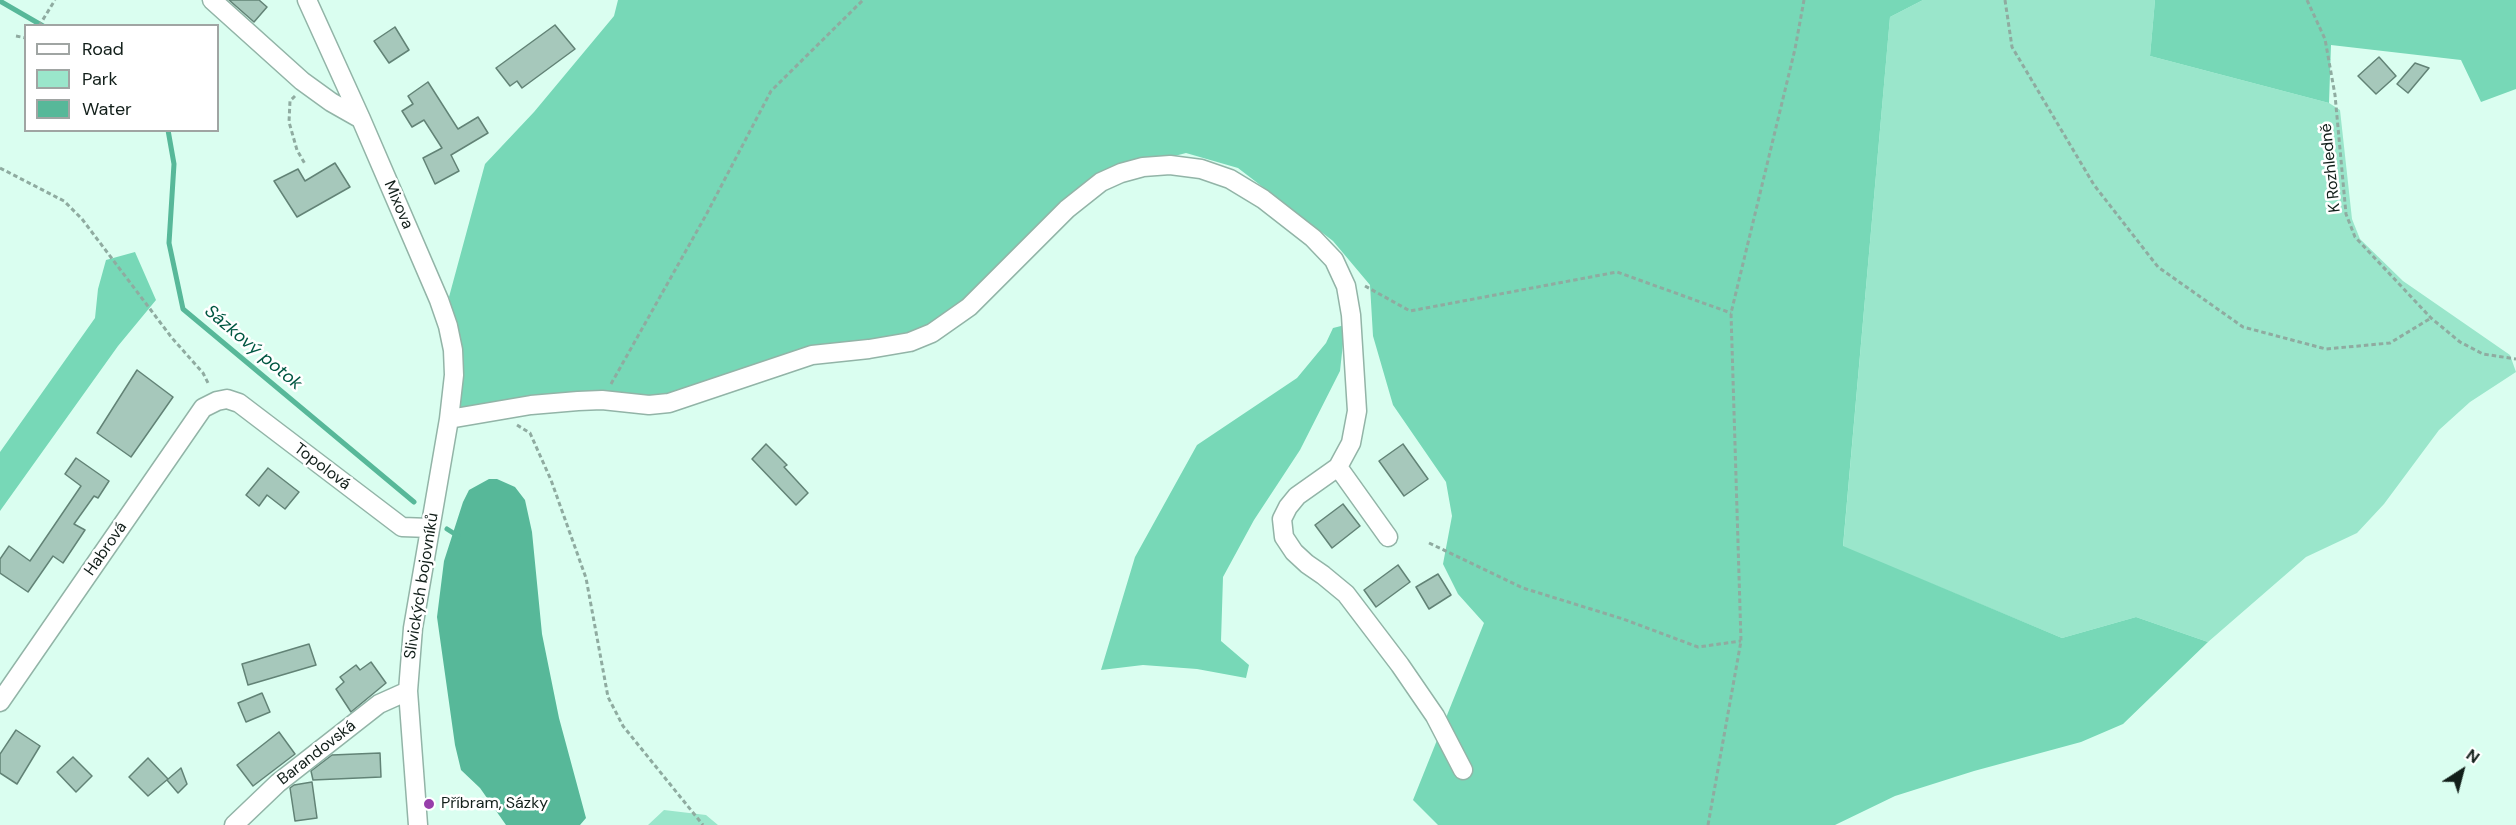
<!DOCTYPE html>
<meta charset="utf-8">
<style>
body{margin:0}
#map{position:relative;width:2516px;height:825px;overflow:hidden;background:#dafef0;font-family:"DM Sans",sans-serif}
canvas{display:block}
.legend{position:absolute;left:24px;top:24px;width:195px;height:108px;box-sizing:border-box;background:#fff;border:2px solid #a0a5a3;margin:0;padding:8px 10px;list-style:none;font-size:18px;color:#121f1a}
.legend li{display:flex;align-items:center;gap:12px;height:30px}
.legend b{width:30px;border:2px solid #a0a5a3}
.north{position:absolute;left:2432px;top:741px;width:60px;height:60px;-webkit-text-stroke:4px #fff;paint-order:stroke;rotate:36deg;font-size:16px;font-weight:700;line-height:24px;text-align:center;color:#121f1a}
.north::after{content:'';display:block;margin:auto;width:21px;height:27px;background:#121f1a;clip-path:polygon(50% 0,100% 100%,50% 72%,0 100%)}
</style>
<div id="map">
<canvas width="2516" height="825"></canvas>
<ul class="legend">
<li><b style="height:8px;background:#fff"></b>Road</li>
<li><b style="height:16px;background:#9ae6cb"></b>Park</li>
<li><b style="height:16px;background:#57b899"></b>Water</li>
</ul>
<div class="north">N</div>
</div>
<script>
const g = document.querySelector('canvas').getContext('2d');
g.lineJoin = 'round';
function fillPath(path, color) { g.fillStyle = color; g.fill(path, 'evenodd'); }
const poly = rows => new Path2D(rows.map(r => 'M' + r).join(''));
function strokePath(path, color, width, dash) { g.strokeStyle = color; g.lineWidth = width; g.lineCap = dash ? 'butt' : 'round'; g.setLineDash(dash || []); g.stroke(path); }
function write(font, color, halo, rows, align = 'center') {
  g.font = font + ' "DM Sans",sans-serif'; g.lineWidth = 5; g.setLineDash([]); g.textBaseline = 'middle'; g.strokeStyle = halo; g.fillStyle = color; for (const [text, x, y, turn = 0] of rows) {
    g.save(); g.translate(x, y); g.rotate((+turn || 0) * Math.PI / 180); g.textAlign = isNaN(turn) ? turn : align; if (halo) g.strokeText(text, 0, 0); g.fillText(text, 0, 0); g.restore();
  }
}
fillPath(poly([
 [1923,0,2155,0,2150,56,2329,103,2340,110,2352,219,2360,239,2403,281,2510,355,2516,372,2470,402,2439,430,2384,504,2357,533,2306,557,2208,642,2136,617,2062,638,1843,547,1890,17],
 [664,810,706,815,718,825,648,825]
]), '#9ae6cb');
fillPath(poly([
 [618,0,1923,0,1890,17,1843,546,2062,638,2136,617,2208,642,2123,724,2081,742,1974,771,1895,796,1835,825,1438,825,1413,800,1484,623,1458,594,1443,564,1452,516,1446,482,1393,405,1373,336,1370,285,1333,241,1238,168,1186,153,1106,174,931,330,820,350,666,403,453,412,458,346,449,297,485,164,534,112,614,16],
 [2155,0,2516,0,2516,89,2481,102,2461,60,2331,45,2329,103,2150,56],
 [135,252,156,300,118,346,0,511,0,452,95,318,98,289,106,260],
 [1345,325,1340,371,1300,450,1254,520,1223,577,1221,641,1249,665,1246,678,1197,669,1143,665,1101,670,1135,557,1197,445,1297,378,1326,343,1333,328]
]), '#77d8b7');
fillPath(poly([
 [489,479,497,479,515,487,525,500,532,532,542,634,559,718,586,818,580,825,506,825,480,788,461,770,455,745,437,617,444,561,463,502,469,490]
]), '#57b899');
strokePath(poly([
 [0,1,43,26],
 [168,130,174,164,169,243,183,309,414,502],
 [447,529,458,536]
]), '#57b899', 5);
const building = poly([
 [229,0,259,0,267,7,254,22,229,0],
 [555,25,575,49,522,88,517,81,510,86,496,68,555,25],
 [395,27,409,50,389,63,374,41,395,27],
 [2379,57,2396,76,2376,94,2358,76,2379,57],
 [2415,63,2429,68,2408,93,2397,84,2415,63],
 [428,82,458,129,478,117,488,133,451,155,459,171,435,184,423,158,442,148,424,120,412,127,402,111,413,104,408,96,428,82],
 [335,163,350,187,297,217,274,181,298,169,305,181,335,163],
 [137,370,173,397,131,457,97,433,137,370],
 [766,444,787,465,784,467,808,493,796,505,752,459,766,444],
 [1403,444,1428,479,1404,496,1379,461,1403,444],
 [76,458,109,481,98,498,94,496,74,524,85,530,63,563,53,556,28,592,0,573,0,559,9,546,30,561,81,486,65,474,76,458],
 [268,468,299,492,285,509,267,495,259,506,246,495,268,468],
 [1343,504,1360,526,1332,548,1315,525,1343,504],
 [1398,565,1410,582,1376,607,1364,590,1398,565],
 [1438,574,1451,595,1429,609,1416,587,1438,574],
 [309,644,316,665,248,685,242,664,309,644],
 [371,662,386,683,351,712,336,689,344,682,340,677,356,665,360,670,371,662],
 [262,693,270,712,246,722,238,703,262,693],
 [16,730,40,746,17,784,0,773,0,754,16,730],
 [279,732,295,754,253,786,237,765,279,732],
 [380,753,381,777,313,780,311,771,332,755,380,753],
 [73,757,92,776,76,792,57,772,73,757],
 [148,758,168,779,148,796,129,777,148,758],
 [181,768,187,784,178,793,167,780,181,768],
 [312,782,317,818,295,821,290,788,294,785,312,782]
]);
fillPath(building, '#a6c8bb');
strokePath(building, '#628376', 1.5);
const minor = poly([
 [212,0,302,81,331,102,361,119],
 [307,0,361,119,439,300,448,326,453,350,454,375,449,419,413,628,408,691,418,825],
 [449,419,531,405,578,401,602,400,649,405,669,403,812,355,869,349,910,342,932,333,969,307,1067,209,1101,182,1121,173,1143,167,1170,165,1201,169,1230,179,1263,199,1313,238,1334,260,1346,286,1351,315,1357,411,1351,443,1338,467,1297,496,1288,507,1282,519,1284,537,1294,552,1307,564,1323,575,1346,594,1400,665,1435,716,1463,770],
 [1338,467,1388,537],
 [0,702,203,408,217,401,227,399,239,403,402,527,430,528],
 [234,825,278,783,379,704,408,691]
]);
strokePath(minor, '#92b4a7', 21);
strokePath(poly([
 [2005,0,2012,47,2094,185,2158,267,2243,327,2326,349,2390,343,2431,318],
 [2307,0,2325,39,2335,95,2346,214,2355,237,2431,318,2460,342,2483,354,2516,359],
 [39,26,55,0],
 [16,36,26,38],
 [295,96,290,101,289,122,297,150,305,164],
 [0,168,64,201,82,219,172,338,203,373,209,385],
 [1365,286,1410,311,1617,272,1731,313],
 [611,384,706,215,771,91,863,0],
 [517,425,530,433,551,480,586,578,608,697,623,726,703,825],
 [1429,543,1523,588,1623,619,1698,647,1741,641],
 [1708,825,1741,641,1731,313,1795,49,1804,0]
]), '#8faba0', 3, [4.5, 3]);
strokePath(minor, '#fff', 18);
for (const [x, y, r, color] of [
 [429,804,6,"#973eaa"]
]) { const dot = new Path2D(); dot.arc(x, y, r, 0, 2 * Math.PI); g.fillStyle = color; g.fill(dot); strokePath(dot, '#fff', 2); }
write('16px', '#121f1a', '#fff', [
 ["K Rozhledně",2331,168,-96],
 ["Mixova",398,205,67],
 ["Topolová",322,467,37],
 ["Habrová",106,549,-55],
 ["Slivických bojovníků",422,586,-81],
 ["Barandovská",317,753,-38]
]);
write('16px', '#121f1a', '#fff', [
 ["Příbram, Sázky",441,804]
], 'left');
write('italic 18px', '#015742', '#fff', [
 ["Sázkový potok",253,348,40]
]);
</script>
